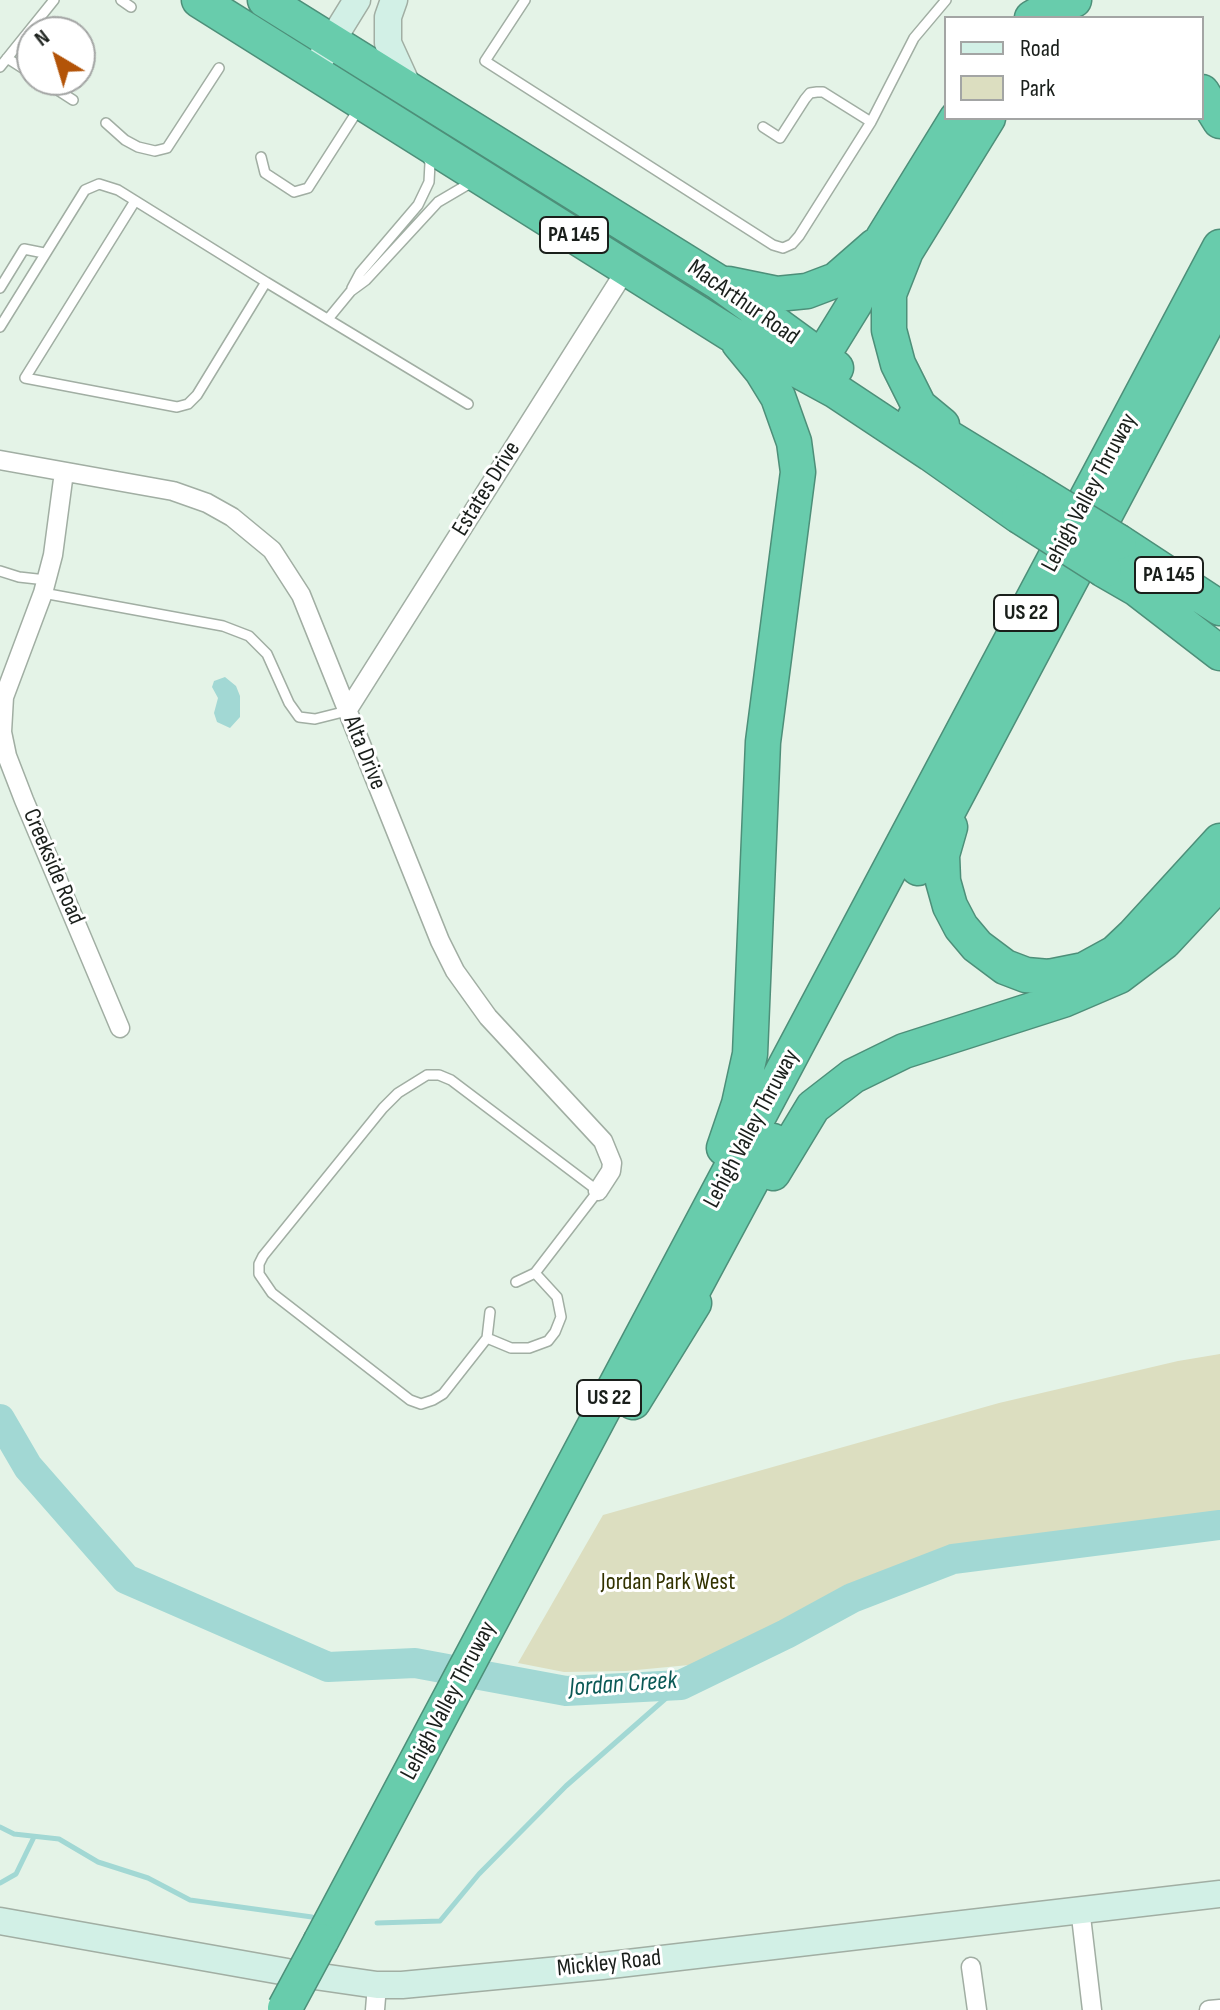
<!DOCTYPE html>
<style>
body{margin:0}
#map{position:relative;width:1220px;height:2010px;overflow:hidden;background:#e4f3e7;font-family:"Sofia Sans Condensed",sans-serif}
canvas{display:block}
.legend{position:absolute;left:944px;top:16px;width:260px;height:104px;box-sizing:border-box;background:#fff;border:2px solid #a3a5a4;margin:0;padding:10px 14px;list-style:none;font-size:24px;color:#1a1f1b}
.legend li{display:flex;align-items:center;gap:16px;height:40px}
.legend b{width:40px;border:2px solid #a3a5a4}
.north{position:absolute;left:16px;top:16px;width:80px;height:80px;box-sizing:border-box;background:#fff;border:2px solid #a3a5a4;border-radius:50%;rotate:322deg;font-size:22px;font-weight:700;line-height:32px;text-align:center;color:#1a1f1b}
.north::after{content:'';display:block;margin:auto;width:28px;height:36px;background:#b35408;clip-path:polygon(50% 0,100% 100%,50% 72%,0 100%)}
</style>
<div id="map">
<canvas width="1220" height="2010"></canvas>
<ul class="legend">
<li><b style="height:10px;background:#d2f0e6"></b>Road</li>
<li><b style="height:22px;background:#dcdec0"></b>Park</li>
</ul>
<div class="north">N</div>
</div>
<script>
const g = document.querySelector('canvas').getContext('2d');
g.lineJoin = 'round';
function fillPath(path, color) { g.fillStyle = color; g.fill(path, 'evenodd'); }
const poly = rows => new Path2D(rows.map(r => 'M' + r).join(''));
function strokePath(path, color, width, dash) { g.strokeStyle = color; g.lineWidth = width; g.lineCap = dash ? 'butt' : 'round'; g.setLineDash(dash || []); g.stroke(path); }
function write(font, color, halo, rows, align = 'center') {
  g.font = font + ' "Sofia Sans Condensed",sans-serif'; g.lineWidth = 6; g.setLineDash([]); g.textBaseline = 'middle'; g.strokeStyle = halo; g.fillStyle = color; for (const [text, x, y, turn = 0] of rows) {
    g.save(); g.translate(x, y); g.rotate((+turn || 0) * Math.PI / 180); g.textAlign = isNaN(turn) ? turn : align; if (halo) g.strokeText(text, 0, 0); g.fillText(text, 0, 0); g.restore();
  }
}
fillPath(poly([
 [1220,1354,1220,1513,1172,1523,1037,1537,955,1550,873,1580,746,1643,689,1665,626,1671,564,1672,518,1663,603,1515,999,1403,1178,1361]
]), '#dcdec0');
fillPath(poly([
 [225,677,236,686,240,696,240,717,230,728,217,722,214,713,218,698,212,687,214,681]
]), '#a2d8d4');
strokePath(poly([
 [0,1827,14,1834,59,1839,98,1862,148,1878,190,1900,312,1917],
 [0,1883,16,1874,34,1837],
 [377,1923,440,1921,479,1874,566,1786,681,1685]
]), '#a2d8d4', 5);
strokePath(poly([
 [0,1419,28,1467,126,1579,328,1667,415,1663,566,1691,681,1685,786,1634,852,1598,953,1559,1220,1525]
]), '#a2d8d4', 30);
const lane = poly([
 [121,0,131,7],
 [525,0,485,61,773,245,783,248,792,244,799,236,871,122,914,38,946,0],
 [7,58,32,74],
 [0,67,54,0],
 [42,80,73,100],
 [106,123,125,140,138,147,155,151,167,148,219,68],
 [763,127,780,138,805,99,810,93,817,92,823,92,871,122],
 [261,157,265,173,294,192,308,188,358,110],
 [266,282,468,404],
 [0,288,24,249,44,253],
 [352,288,360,273,418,205,429,182,430,163,426,154],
 [328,319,351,291,366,280,438,202,472,182],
 [0,327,85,190,99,184,118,190,266,282,197,395,188,404,177,407,25,378,135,201],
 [0,571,19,577,46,580],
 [43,593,223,626,249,636,267,654,289,703,299,717,315,719,347,711],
 [427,1075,439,1075,451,1080,598,1191,535,1273,557,1297,561,1317,555,1332,548,1341,529,1348,511,1348,487,1338,443,1394,433,1400,421,1404,410,1400,272,1293,259,1274,259,1264,263,1256,383,1108,398,1093,427,1075],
 [516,1282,535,1273],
 [487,1338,490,1312]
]);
const street = poly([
 [0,460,173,491,207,503,232,517,272,550,301,595,440,941,455,971,488,1017,603,1141,612,1163,611,1171,598,1191],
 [64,472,53,555,43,593,4,697,2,732,7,756,24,800,120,1028],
 [347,711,627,268],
 [1080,1908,1092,2010],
 [971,1967,977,2010],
 [375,2010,377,1985],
 [1209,2010,1220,2009]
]);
const secondary = poly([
 [394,0,388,17,388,43,409,89],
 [323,55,357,0],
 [0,1921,287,1972,377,1985,402,1985,602,1966,1220,1894]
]);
const highway = poly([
 [199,0,731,334,836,391,931,454,1019,516],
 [265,0,718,282,836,368],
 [1032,18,1051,7,1074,0],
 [1202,92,1220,121],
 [728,284,777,294,807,291,836,280,875,246],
 [810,376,855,303,883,238,957,118],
 [915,417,1033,489],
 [942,425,919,406,898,364,889,330,889,294,906,251,988,118],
 [1119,542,1220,608],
 [1104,570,1137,589,1220,653],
 [950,827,942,855,943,881,950,906,961,927,977,946,1005,967,1026,975,1049,977,1084,970,1115,953,1134,935,1220,841],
 [918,868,1220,298],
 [724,1148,739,1104,750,1054,763,742,798,472,794,442,778,397,762,371,739,343],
 [773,1173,813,1107,853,1076,904,1051,1063,1000,1119,976,1164,942,1220,882],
 [677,1320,773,1141],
 [633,1402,694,1303],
 [321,1941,1220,247]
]);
strokePath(lane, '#a1aea3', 12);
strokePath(street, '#a1aea3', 21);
strokePath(secondary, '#a1aea3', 29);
strokePath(highway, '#4d8f79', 37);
strokePath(lane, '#fff', 9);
strokePath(street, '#fff', 18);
strokePath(secondary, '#d2f0e6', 26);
strokePath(highway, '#68ccac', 34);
const highwayBridge = poly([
 [1033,489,1119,542],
 [1019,516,1104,570],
 [285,2008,321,1941]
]);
strokePath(highwayBridge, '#4d8f79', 37, []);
strokePath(highwayBridge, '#68ccac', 34);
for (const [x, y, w] of [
 [574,235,68],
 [1169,575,68],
 [1026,613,64],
 [609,1398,64]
]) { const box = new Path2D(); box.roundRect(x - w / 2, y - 18, w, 36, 6); g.fillStyle = '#fff'; g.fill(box); strokePath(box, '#1a1f1b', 2); }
write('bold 22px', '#1a1f1b', null, [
 ["PA 145",574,235],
 ["PA 145",1169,575],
 ["US 22",1026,613],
 ["US 22",609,1398]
]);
write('24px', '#1a1f1b', '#fff', [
 ["MacArthur Road",743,303,35],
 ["Estates Drive",487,489,-58],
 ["Lehigh Valley Thruway",1090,493,-62],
 ["Alta Drive",364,753,68],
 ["Creekside Road",53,867,67],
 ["Lehigh Valley Thruway",752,1129,-62],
 ["Lehigh Valley Thruway",449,1701,-62],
 ["Mickley Road",609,1964,-6]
]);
write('24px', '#323200', '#fff', [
 ["Jordan Park West",668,1583]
]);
write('italic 26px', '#0b5956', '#fff', [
 ["Jordan Creek",623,1685,-4]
]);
</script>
